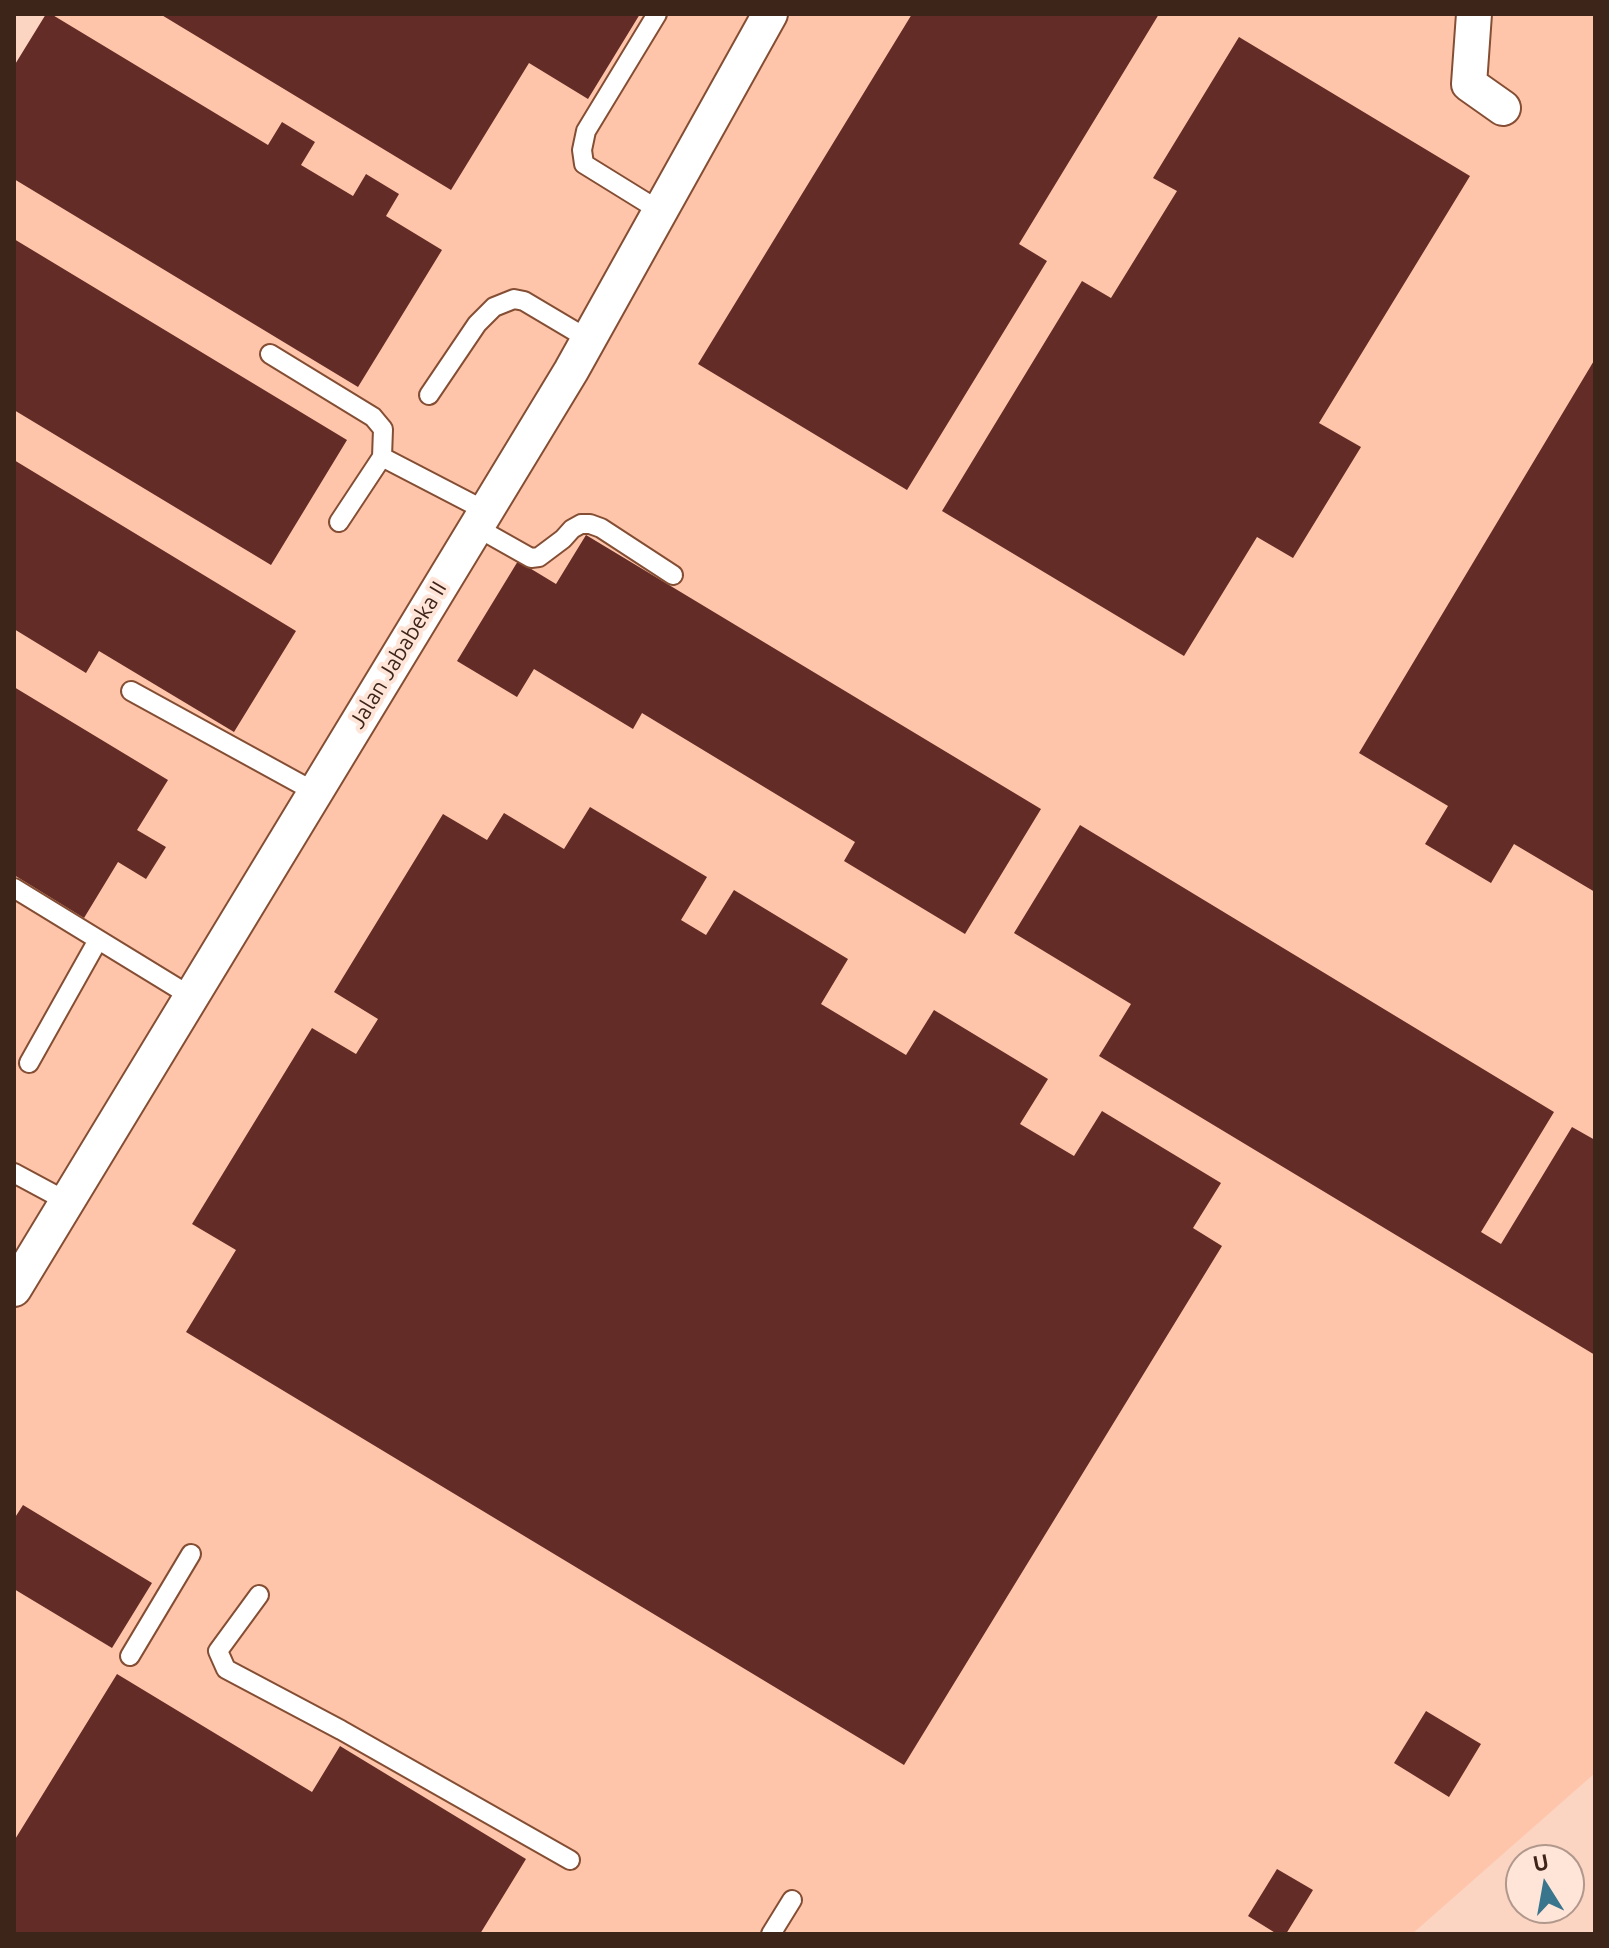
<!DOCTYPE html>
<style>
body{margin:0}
#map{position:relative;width:1609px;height:1948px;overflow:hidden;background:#fbd4c2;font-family:Ubuntu,sans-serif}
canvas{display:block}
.frame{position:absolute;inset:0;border:16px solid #3d251a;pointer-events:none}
.north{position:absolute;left:1505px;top:1844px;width:80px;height:80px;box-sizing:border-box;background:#ffe4d8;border:2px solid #b1988c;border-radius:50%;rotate:349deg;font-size:22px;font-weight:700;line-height:32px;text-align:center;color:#3d251a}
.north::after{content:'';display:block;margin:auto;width:28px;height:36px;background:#39758c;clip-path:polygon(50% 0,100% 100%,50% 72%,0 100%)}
</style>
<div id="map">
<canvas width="1609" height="1948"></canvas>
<div class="frame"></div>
<div class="north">U</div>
</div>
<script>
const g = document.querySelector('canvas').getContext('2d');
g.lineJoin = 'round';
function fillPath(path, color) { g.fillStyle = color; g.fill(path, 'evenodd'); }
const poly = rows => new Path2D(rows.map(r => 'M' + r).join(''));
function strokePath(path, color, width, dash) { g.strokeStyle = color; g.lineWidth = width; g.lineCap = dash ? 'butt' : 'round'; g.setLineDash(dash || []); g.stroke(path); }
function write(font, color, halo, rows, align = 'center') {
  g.font = font + ' Ubuntu,sans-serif'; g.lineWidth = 8; g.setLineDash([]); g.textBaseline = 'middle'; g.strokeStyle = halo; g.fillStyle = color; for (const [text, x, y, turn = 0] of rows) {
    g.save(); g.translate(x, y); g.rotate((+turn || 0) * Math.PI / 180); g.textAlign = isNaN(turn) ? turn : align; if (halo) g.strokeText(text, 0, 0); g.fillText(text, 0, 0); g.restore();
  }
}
fillPath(poly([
 [46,14,1595,14,1595,1773,1412,1934,14,1934,14,69]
]), '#fec5aa');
fillPath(poly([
 [46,14,51,14,268,145,282,122,315,142,301,165,353,196,366,174,399,194,386,216,442,250,358,387,14,179,14,66],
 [160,14,640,14,588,99,529,63,451,190],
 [912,14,1159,14,1019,244,1047,261,907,490,698,364],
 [1239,37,1470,176,1319,423,1361,447,1293,558,1257,537,1184,656,942,511,1082,281,1111,298,1177,191,1153,178],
 [14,239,347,440,271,565,14,410],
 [1595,359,1595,892,1514,844,1491,883,1425,844,1448,806,1359,753],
 [14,460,296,631,234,732,99,651,86,673,14,629],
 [586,535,1041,809,965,934,844,861,855,842,642,713,633,729,534,669,517,697,457,661,518,561,556,584],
 [14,687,168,780,137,830,166,847,146,879,118,862,84,918,14,875],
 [590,807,707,877,681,920,706,935,734,890,848,959,821,1004,906,1055,934,1010,1048,1079,1020,1124,1074,1156,1102,1111,1221,1183,1193,1228,1222,1246,904,1765,186,1332,236,1250,192,1224,312,1028,356,1054,378,1019,334,992,443,814,487,840,504,813,564,849],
 [1080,825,1554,1112,1481,1232,1501,1244,1572,1127,1595,1140,1595,1355,1099,1056,1131,1004,1014,933],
 [23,1505,152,1583,112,1648,14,1589,14,1519],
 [117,1674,312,1792,340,1746,526,1859,480,1934,14,1934,14,1841],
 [1426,1711,1481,1744,1449,1797,1394,1763],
 [1277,1869,1313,1890,1286,1934,1277,1934,1248,1916]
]), '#642c27');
const service = poly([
 [657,14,586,131,582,150,584,164,660,211],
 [270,354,373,417,383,429,382,457,339,522],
 [429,395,477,324,494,307,514,299,524,301,588,339],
 [382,457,486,511],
 [476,527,531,558,539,557,563,539,572,529,581,524,590,524,601,528,673,575],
 [131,691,315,792],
 [14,888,192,997],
 [29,1063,98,940],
 [14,1173,68,1202],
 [259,1595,218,1651,226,1669,341,1730,570,1860],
 [130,1656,191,1554],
 [771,1934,792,1900]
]);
const minor = poly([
 [1474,14,1469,84,1503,108],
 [14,1289,571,371,770,14]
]);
strokePath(service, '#844e34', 22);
strokePath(minor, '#844e34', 38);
strokePath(service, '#fff', 18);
strokePath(minor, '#fff', 34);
write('22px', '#3d251a', '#ffe4d8', [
 ["Jalan Jababeka II",398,655,-59]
]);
</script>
